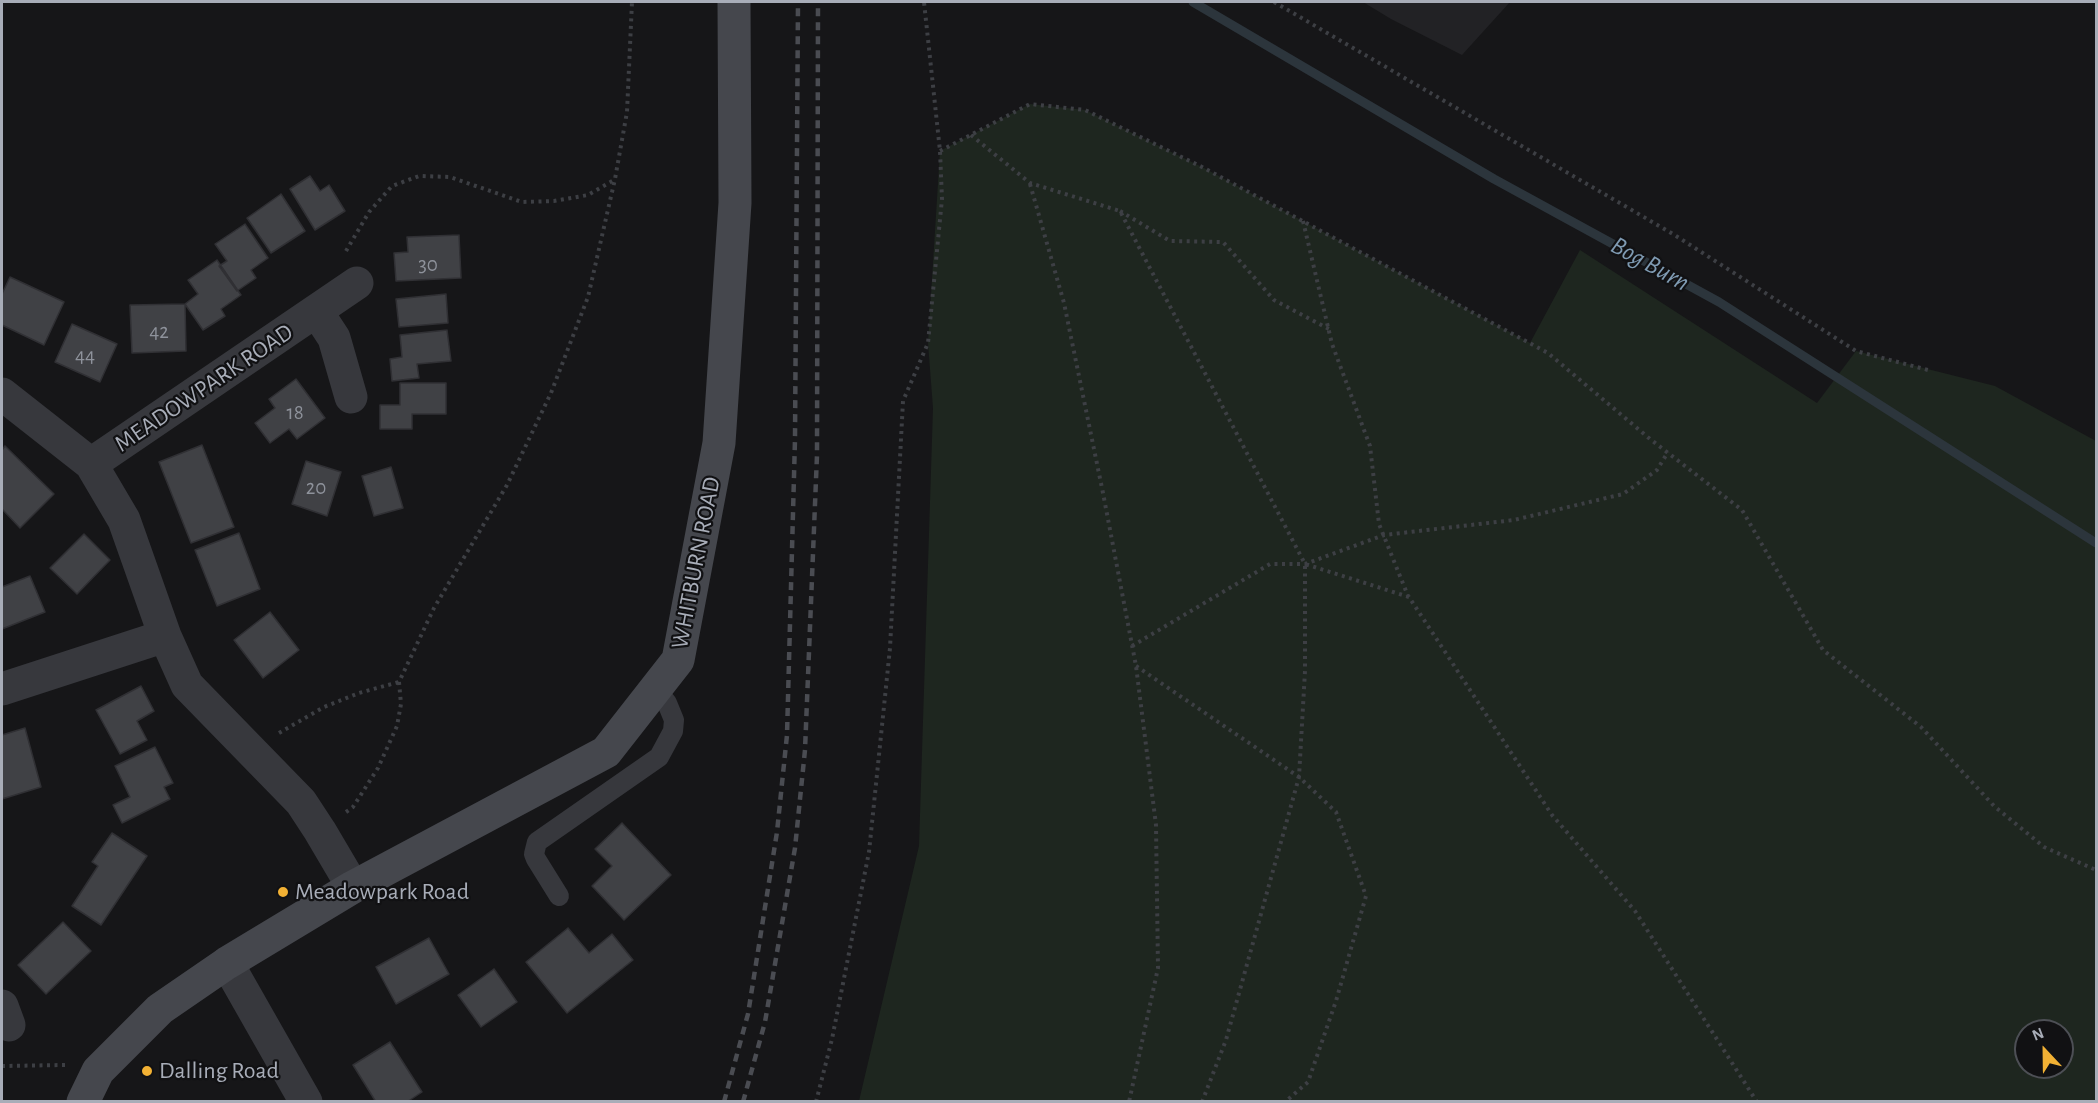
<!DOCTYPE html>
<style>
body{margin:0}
#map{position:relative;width:2098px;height:1103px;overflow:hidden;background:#161618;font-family:"Alegreya Sans",sans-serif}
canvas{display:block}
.frame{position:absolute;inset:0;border:3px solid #a8adb8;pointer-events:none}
.north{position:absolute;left:2014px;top:1019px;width:60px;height:60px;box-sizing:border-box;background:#111113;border:2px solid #4d4f55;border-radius:50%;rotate:338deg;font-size:16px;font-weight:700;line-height:24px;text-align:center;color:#a8adb8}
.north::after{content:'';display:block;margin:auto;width:21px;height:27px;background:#f2b134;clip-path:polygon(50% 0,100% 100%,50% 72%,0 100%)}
</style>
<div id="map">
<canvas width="2098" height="1103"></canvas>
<div class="frame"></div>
<div class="north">N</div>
</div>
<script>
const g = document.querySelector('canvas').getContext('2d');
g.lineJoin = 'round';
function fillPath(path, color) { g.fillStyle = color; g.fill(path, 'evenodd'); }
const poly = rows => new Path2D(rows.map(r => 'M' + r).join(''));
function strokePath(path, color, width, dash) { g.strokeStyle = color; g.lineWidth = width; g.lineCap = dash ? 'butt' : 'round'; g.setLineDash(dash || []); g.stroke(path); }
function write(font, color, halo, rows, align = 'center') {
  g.font = font + ' "Alegreya Sans",sans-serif'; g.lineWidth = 4.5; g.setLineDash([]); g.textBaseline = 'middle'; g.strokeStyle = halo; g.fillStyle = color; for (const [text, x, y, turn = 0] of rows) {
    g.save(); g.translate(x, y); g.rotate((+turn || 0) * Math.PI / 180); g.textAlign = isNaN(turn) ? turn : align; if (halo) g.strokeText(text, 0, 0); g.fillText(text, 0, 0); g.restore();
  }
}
fillPath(poly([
 [1363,2,1510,2,1462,55,1391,19]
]), '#222225');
fillPath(poly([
 [1030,104,1085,110,1202,167,1530,343,1580,250,1817,403,1856,351,1995,386,2096,441,2096,1101,859,1101,919,846,933,408,928,343,940,151],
 [2026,1031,2062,1031,2062,1067,2026,1067]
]), '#1e261f');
strokePath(poly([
 [1193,2,1494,179,1719,302,2096,543]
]), '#2c353c', 9);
const building = poly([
 [310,176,320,191,329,185,345,211,315,230,290,189,310,176],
 [281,194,305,231,271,253,247,218,281,194],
 [245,224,268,258,251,270,256,278,237,291,219,266,227,261,215,244,245,224],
 [459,235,461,278,396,281,394,253,408,252,407,237,459,235],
 [217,260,241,295,221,309,225,316,203,330,185,304,198,294,188,280,217,260],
 [10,277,64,302,44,345,2,325,2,294,10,277],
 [446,294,448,323,399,327,396,299,446,294],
 [185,304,186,351,132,353,130,305,185,304],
 [72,324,117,344,100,382,55,362,72,324],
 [447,330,451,361,417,364,419,378,392,381,390,359,402,357,400,335,447,330],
 [296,379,325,418,297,439,289,429,270,443,255,423,275,408,269,399,296,379],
 [400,383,446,383,446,414,412,414,412,429,380,429,380,405,400,405,400,383],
 [202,445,234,527,191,543,159,462,202,445],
 [5,446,54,494,20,528,2,509,2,450,5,446],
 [306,461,341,472,327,516,292,504,306,461],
 [391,467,403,508,374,516,362,476,391,467],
 [239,533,260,589,217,606,195,550,239,533],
 [84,534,110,560,77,594,50,568,84,534],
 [30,576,45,612,2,629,2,587,30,576],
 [270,612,299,650,263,678,234,640,270,612],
 [141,686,154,711,137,721,147,740,120,754,96,710,141,686],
 [25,728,41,787,2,799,2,735,25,728],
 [155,747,173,783,164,787,170,799,122,823,113,805,130,797,115,766,155,747],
 [622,823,671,875,624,920,592,886,612,866,595,849,622,823],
 [112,833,147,856,101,925,72,906,98,866,92,862,112,833],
 [63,922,91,951,46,994,18,965,63,922],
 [568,928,589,953,612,934,633,960,567,1013,526,962,568,928],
 [429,938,449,974,396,1004,376,967,429,938],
 [494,969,517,1002,481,1027,458,995,494,969],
 [390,1042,422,1092,407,1102,376,1102,353,1065,390,1042]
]);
fillPath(building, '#404145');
strokePath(building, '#303034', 1.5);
strokePath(poly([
 [1274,2,1673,234,1856,351,1928,370],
 [971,135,1030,183,1120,211,1305,564,1409,597,1552,815,1635,911,1757,1102],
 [940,151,1030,104,1085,110,1202,167,1548,353,1650,439,1742,510,1823,650,1921,727,1994,806,2044,847,2096,870],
 [1030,184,1064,303,1103,493,1136,666,1156,825,1158,968,1129,1102],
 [1120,211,1170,241,1223,242,1274,300,1329,329],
 [1303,221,1332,344,1370,446,1379,524,1408,596],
 [346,251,369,212,392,186,419,176,450,177,522,202,554,201,588,195,614,180],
 [1132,646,1270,564,1305,564,1384,535,1514,520,1623,494,1657,470,1668,452],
 [1136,666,1299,777,1336,812,1366,896,1336,1001,1308,1082,1285,1102],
 [279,733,324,707,359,693,399,682],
 [346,812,353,807,378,768,397,726,401,704,399,682,434,608,507,485,551,393,588,297,615,179,627,112,632,2],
 [2,1066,65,1065],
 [816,1102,832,1039,869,852,890,648,903,401,928,343,942,199,940,151,924,2],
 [1202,1102,1226,1040,1299,777,1305,671,1305,564]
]), '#3d3f44', 4, [3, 4.5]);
strokePath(poly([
 [559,896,536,859,534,854,537,842,659,757,673,731,674,720,667,703,656,689]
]), '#37383d', 20);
strokePath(poly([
 [317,312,334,338,351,397],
 [2,394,91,464,124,520,165,636,187,685,301,802,320,831,353,887],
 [91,464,357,283],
 [2,689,165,636],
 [227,963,306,1102],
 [2,1006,9,1025]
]), '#37383d', 33);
strokePath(poly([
 [83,1102,98,1071,160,1009,227,963,353,887,606,752,678,660,719,443,735,203,734,2]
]), '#45474d', 33);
strokePath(poly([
 [724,1102,748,1014,777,832,787,735,795,439,798,2],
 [743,1102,765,1022,795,848,805,750,817,455,818,2]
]), '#4a4c52', 4.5, [8, 6]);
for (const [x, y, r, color] of [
 [283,892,6,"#f2b134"],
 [147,1071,6,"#f2b134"]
]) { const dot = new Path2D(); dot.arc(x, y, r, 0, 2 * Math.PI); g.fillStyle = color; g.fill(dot); strokePath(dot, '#111113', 2); }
write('21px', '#8e929b', null, [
 ["30",428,265],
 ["42",159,332],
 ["44",85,356],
 ["18",295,413],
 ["20",316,488]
]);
write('24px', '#a8adb8', '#111113', [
 ["MEADOWPARK ROAD",204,388,-34],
 ["WHITBURN ROAD",696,563,-79]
]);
write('24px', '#a8adb8', '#111113', [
 ["Meadowpark Road",295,892],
 ["Dalling Road",159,1071]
], 'left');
write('italic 26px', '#7f9bb3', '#111113', [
 ["Bog Burn",1650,264,29]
]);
</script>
